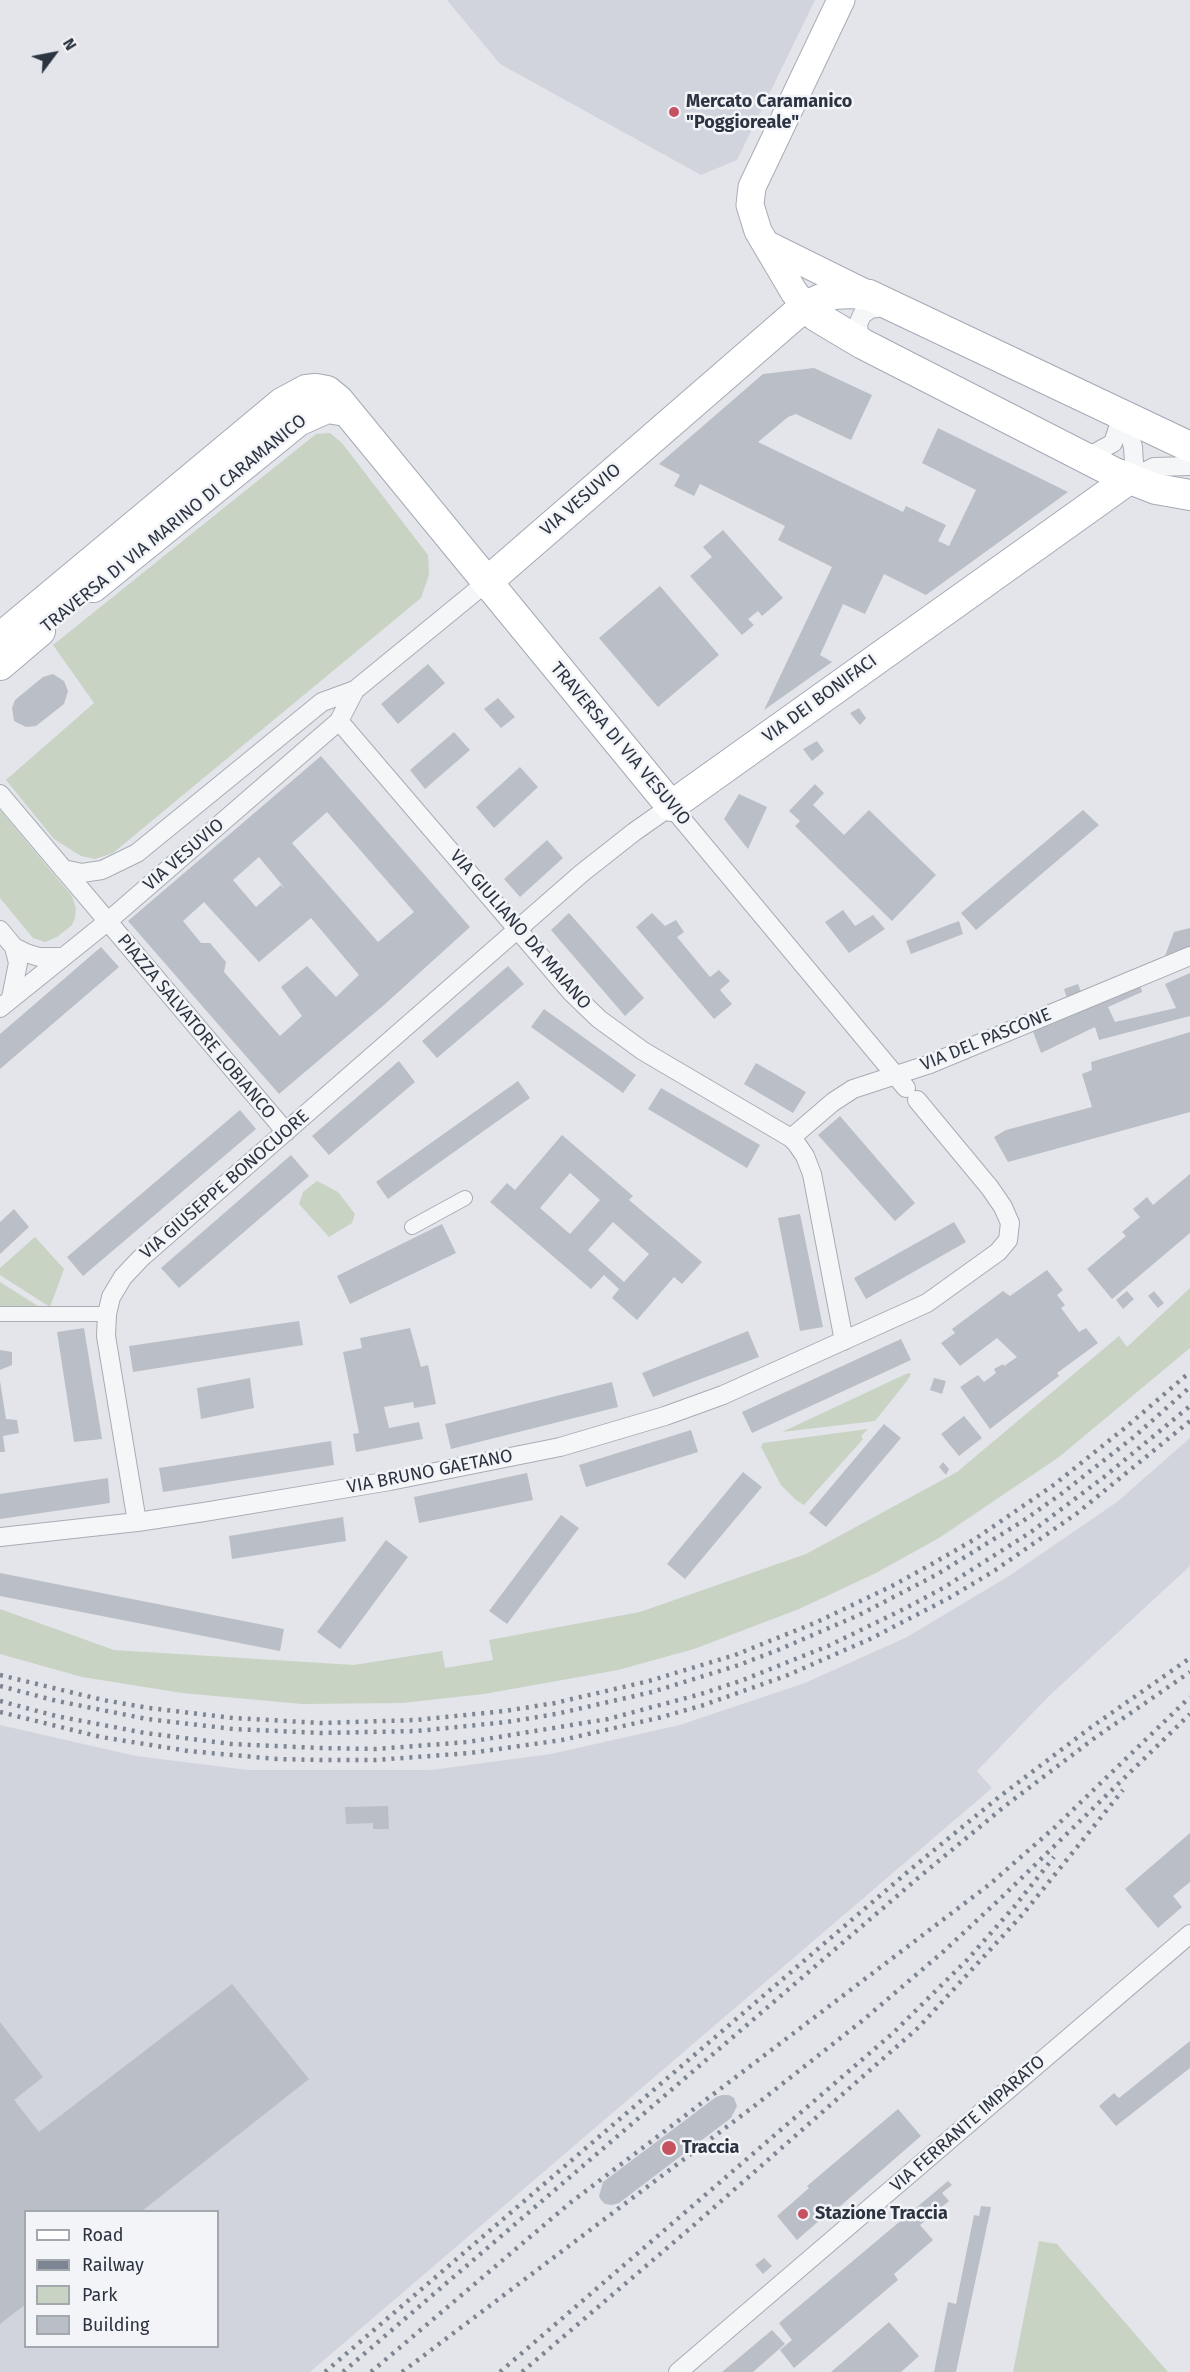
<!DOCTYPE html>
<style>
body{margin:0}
#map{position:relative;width:1190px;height:2372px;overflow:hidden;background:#e3e5ea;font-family:"Fira Sans",sans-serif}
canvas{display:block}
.legend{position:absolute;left:24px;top:2210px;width:195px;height:138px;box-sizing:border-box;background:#f2f4f7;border:2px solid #a3a7ae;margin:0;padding:8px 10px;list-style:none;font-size:18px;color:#2c3341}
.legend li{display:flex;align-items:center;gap:12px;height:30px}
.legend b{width:30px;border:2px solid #a3a7ae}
.north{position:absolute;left:24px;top:24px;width:60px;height:60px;-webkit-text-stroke:4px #f2f4f7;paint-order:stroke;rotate:58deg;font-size:16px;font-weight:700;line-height:24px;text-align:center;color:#2c3341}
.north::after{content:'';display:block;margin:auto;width:21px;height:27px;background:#2c3341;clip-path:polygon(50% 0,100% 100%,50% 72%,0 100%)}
</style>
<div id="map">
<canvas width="1190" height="2372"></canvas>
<ul class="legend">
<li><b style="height:8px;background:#fff"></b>Road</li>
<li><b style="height:8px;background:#7d8593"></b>Railway</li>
<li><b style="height:16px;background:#c8d3c4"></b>Park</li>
<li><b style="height:16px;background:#babec6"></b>Building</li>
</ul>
<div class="north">N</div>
</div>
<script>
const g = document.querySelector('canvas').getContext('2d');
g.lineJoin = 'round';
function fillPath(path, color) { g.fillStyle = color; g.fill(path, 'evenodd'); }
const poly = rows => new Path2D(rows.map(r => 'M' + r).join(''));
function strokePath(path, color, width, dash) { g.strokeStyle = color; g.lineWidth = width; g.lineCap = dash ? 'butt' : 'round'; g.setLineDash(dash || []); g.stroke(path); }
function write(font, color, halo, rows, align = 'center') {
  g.font = font + ' "Fira Sans",sans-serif'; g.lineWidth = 5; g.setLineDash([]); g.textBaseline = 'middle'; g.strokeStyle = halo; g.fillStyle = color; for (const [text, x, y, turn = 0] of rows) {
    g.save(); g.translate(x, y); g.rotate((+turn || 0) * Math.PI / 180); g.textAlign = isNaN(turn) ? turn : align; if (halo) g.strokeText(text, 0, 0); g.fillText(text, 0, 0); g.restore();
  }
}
fillPath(poly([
 [447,0,815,0,737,160,701,175,500,64],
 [1190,1438,1190,1566,1048,1697,977,1771,992,1788,310,2372,0,2372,0,1725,136,1756,248,1770,431,1770,551,1754,680,1725,805,1683,907,1637,1009,1576,1117,1502],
 [26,2212,218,2212,218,2346,26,2346]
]), '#d1d4dc');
fillPath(poly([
 [330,433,342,443,428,555,429,575,421,598,113,853,95,859,81,856,54,839,6,780,94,703,53,645,316,434],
 [0,810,72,896,76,908,75,918,72,925,57,937,45,942,33,938,0,898],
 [317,1181,338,1192,355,1214,352,1223,329,1237,299,1204,303,1192],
 [35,1237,64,1269,50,1307,0,1275,0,1268],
 [0,1282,41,1308,0,1310],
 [1190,1288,1190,1348,1059,1457,939,1538,876,1573,799,1609,694,1649,618,1670,484,1694,402,1703,302,1704,182,1693,82,1677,0,1654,0,1609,114,1650,354,1665,442,1651,445,1668,493,1660,489,1640,640,1612,806,1554,957,1472,1119,1336,1127,1347],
 [908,1373,911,1374,907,1381,875,1421,782,1432],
 [868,1429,861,1436,863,1439,856,1447,804,1505,796,1500,781,1485,761,1447,763,1443],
 [1039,2241,1057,2244,1168,2372,1013,2372]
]), '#c8d3c4');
fillPath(poly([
 [814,368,872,395,851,440,796,414,788,417,758,442,903,512,906,506,946,525,938,541,949,546,976,490,922,463,938,428,1068,492,926,595,884,574,865,614,843,604,820,655,832,662,764,710,832,567,778,540,785,526,700,484,694,496,674,486,680,475,659,464,763,374],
 [723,530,783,598,762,616,758,611,748,619,754,625,742,635,690,576,712,557,703,547],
 [660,586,719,655,658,707,599,638],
 [428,664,445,683,398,724,381,704],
 [53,674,64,681,68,691,64,704,36,726,26,727,14,721,12,708,15,700,43,677],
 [498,698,515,717,501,728,484,709],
 [859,708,866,718,860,725,850,713],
 [454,732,470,750,425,789,410,770],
 [817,741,824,751,812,761,803,749],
 [321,756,470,927,384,1005,279,1094,128,921],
 [327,812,414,912,378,942,292,843],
 [259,857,286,890,281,885,256,907,233,880],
 [204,902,259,962,311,918,359,975,336,997,307,966,281,987,302,1016,280,1036,224,972,226,962,210,943,201,943,183,921],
 [520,767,538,787,494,828,476,807],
 [815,784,824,793,813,805,844,835,869,810,936,875,892,921,795,826,800,821,789,811],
 [739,794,767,807,748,849,724,819],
 [1083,810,1099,825,976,930,961,913],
 [547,840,563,858,520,897,504,879],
 [843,910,855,926,873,915,885,929,849,953,825,922],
 [569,913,644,998,625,1016,551,930],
 [652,913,665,926,676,920,684,932,677,937,710,977,719,970,730,981,720,990,732,1004,714,1019,636,927],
 [959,921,963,934,911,954,906,941],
 [1190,928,1190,947,1165,956,1174,932],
 [101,947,119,967,0,1069,0,1034],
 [508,966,524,984,437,1058,422,1041],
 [1190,973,1190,1016,1099,1040,1095,1027,1041,1053,1032,1029,1140,984,1142,992,1108,1007,1115,1022,1176,1008,1165,984],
 [1078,984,1081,992,1067,998,1064,989],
 [544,1009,636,1075,623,1093,531,1027],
 [1190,1032,1190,1112,1008,1162,994,1137,1006,1130,1092,1107,1082,1074,1092,1070,1091,1062],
 [399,1061,415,1082,329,1155,312,1136],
 [756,1063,806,1092,793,1113,744,1084],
 [518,1081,530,1098,388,1199,376,1182],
 [661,1088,760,1145,747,1168,648,1109],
 [240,1110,256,1129,83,1276,67,1257],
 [840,1116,915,1203,895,1221,818,1135],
 [562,1135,633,1196,629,1200,702,1262,682,1284,674,1277,637,1320,612,1298,619,1289,604,1275,591,1289,490,1202,507,1183,515,1190],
 [570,1173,600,1200,570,1234,540,1208],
 [613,1222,649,1254,624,1282,588,1250],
 [291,1155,309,1176,179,1288,161,1268],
 [1190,1174,1190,1233,1112,1299,1087,1269,1126,1236,1122,1232,1140,1217,1133,1209,1147,1197,1153,1205],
 [14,1209,29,1227,0,1254,0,1222],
 [800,1214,823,1327,800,1331,778,1218],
 [954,1222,966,1242,866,1299,854,1278],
 [442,1224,456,1253,350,1304,337,1276],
 [1047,1270,1063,1290,1057,1295,1065,1305,1061,1308,1079,1332,1086,1328,1098,1343,1057,1373,1059,1376,990,1429,960,1387,978,1375,984,1382,996,1373,994,1369,1003,1364,1004,1366,1017,1357,997,1338,960,1366,941,1343,955,1333,952,1329,1003,1291,1010,1296],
 [1127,1291,1134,1299,1123,1309,1116,1300],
 [1154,1291,1164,1303,1158,1308,1148,1296],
 [299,1321,303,1345,133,1372,129,1346],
 [84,1328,102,1439,74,1442,57,1332],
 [410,1328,421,1367,428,1365,436,1404,414,1408,413,1402,384,1407,389,1428,419,1422,423,1439,356,1452,353,1434,359,1433,343,1352,362,1348,360,1338],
 [748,1331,759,1357,653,1397,642,1373],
 [901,1339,911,1360,752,1433,742,1412],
 [0,1350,12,1352,12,1365,0,1370],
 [250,1378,254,1408,201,1419,197,1388],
 [934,1378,946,1381,942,1394,930,1390],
 [0,1381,6,1419,17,1420,19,1433,3,1436,5,1452,0,1452],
 [612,1382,618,1407,451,1449,445,1424],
 [964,1416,982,1438,959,1456,941,1434],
 [884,1424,901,1438,826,1527,809,1513],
 [691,1430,698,1452,586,1487,579,1465],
 [331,1441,334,1465,163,1492,159,1468],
 [943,1462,949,1469,946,1475,939,1467],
 [743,1472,762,1487,685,1579,667,1564],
 [527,1473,533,1500,419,1523,414,1497],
 [108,1478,110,1503,0,1519,0,1494],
 [561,1515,579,1528,507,1624,489,1611],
 [343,1517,346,1541,232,1559,229,1536],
 [386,1540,408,1557,340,1649,317,1632],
 [0,1573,284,1629,280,1651,0,1596],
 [388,1806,389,1829,373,1829,373,1823,346,1824,345,1807],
 [1190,1833,1190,1882,1173,1896,1182,1907,1158,1928,1125,1889],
 [232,1984,309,2079,142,2211,26,2211,26,2304,0,2324,0,2022,43,2077,14,2100,39,2132],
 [1190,2041,1190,2068,1116,2126,1099,2106,1114,2093,1119,2098],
 [722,2095,729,2095,734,2098,737,2106,731,2118,619,2203,612,2205,605,2204,601,2200,599,2196,603,2182,716,2097],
 [898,2109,921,2136,831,2214,829,2212,797,2240,777,2216,809,2188,807,2186],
 [948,2181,952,2185,942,2193,949,2201,920,2225,933,2240,894,2274,898,2280,794,2368,780,2350,792,2340,779,2323],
 [981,2206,991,2207,956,2372,934,2372,948,2302,956,2304,974,2215,979,2216],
 [764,2258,772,2266,763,2274,755,2265],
 [889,2322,919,2356,901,2372,831,2372],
 [772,2330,785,2344,753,2372,722,2372]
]), '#babec6');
const pedestrian = poly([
 [412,1227,465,1198],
 [0,1314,107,1314]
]);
const minor = poly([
 [863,344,859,333,858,324,862,315,870,309,890,306],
 [1117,414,1129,433,1133,447,1134,463,1129,479],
 [1081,454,1095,453,1113,443,1119,425,1116,414],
 [1129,479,1154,467,1190,466],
 [339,721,571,992,599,1019,643,1051,791,1138,796,1143,805,1156,812,1174,844,1341],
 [0,794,286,1132],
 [63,869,82,873,102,870,137,853,322,702,355,690,487,582],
 [0,930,14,947,26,953,39,957,63,957],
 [11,998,18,963,14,947],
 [0,1008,107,922,339,721,355,690],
 [791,1138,833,1102,853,1089,930,1064,1190,956],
 [137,1522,106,1336,107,1314,111,1297,123,1277,141,1258,582,873,634,832,671,806,906,1088],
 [0,1537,137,1522,204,1512,390,1481,560,1447,665,1416,723,1395,927,1303,998,1252,1008,1240,1010,1223,1003,1207,990,1188,917,1100],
 [678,2372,1190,1934]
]);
const secondary = poly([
 [766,244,869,295],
 [805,306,794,292,758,231,750,205,752,187,841,0]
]);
const primary = poly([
 [805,306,816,316,863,344,1115,473,1156,489,1190,495],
 [487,582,805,306,833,294,852,293,869,295,1190,447],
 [93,587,298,421,327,408,346,411],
 [0,638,282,403,306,390,316,389,327,391,338,400,671,806,1129,479],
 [0,665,40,631]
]);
strokePath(pedestrian, '#a8acb4', 16);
strokePath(minor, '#a8acb4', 20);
strokePath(secondary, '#a8acb4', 29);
strokePath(primary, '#a3aab5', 32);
strokePath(pedestrian, '#f5f6f8', 14);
strokePath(minor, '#f5f6f8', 18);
strokePath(secondary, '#fff', 27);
strokePath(primary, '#fff', 30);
strokePath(poly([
 [0,1675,103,1700,149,1708,233,1718,321,1723,416,1720,505,1711,555,1703,649,1681,735,1655,817,1622,892,1586,930,1565,975,1539,1055,1484,1126,1427,1190,1372],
 [0,1686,57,1701,147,1719,233,1729,322,1733,417,1731,507,1722,556,1714,652,1692,739,1665,778,1650,859,1615,936,1575,1023,1521,1061,1494,1135,1436,1190,1387],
 [0,1701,56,1716,145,1733,231,1744,320,1748,376,1749,468,1742,608,1719,701,1694,743,1680,828,1646,904,1609,943,1588,1031,1532,1104,1477,1190,1406],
 [0,1712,101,1737,188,1751,277,1759,320,1760,376,1760,470,1753,562,1740,658,1718,704,1705,788,1675,870,1639,949,1598,994,1571,1076,1514,1190,1421],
 [325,2372,911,1869,999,1797,1090,1728,1190,1658],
 [343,2372,918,1878,1005,1806,1096,1737,1190,1672],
 [371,2372,570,2203,990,1884,1054,1828,1190,1697],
 [402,2372,753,2107,862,2021,944,1951,1002,1897,1190,1714],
 [500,2372,893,2033,967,1960,1014,1907,1054,1857],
 [522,2372,694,2225,919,2027,1023,1914,1123,1790]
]), '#7d8593', 4.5, [3, 6]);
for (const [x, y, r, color] of [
 [674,112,6,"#c65160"],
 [669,2148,8,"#c65160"],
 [803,2214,6,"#c65160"]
]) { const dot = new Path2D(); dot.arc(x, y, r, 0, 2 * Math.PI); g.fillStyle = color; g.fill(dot); strokePath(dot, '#f2f4f7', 2); }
write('bold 18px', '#2c3341', '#f2f4f7', [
 ["Mercato Caramanico",686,102],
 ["\"Poggioreale\"",686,123],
 ["Traccia",682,2148],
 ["Stazione Traccia",815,2214]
], 'left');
write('18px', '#2c3341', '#f2f4f7', [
 ["VIA VESUVIO",581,500,-41],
 ["TRAVERSA DI VIA MARINO DI CARAMANICO",174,524,-39],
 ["VIA DEI BONIFACI",820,699,-36],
 ["TRAVERSA DI VIA VESUVIO",620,744,50],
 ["VIA VESUVIO",184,855,-41],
 ["VIA GIULIANO DA MAIANO",520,930,49],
 ["PIAZZA SALVATORE LOBIANCO",196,1027,50],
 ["VIA DEL PASCONE",986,1040,-22],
 ["VIA GIUSEPPE BONOCUORE",225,1185,-41],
 ["VIA BRUNO GAETANO",430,1472,-11],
 ["VIA FERRANTE IMPARATO",968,2124,-41]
]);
</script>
